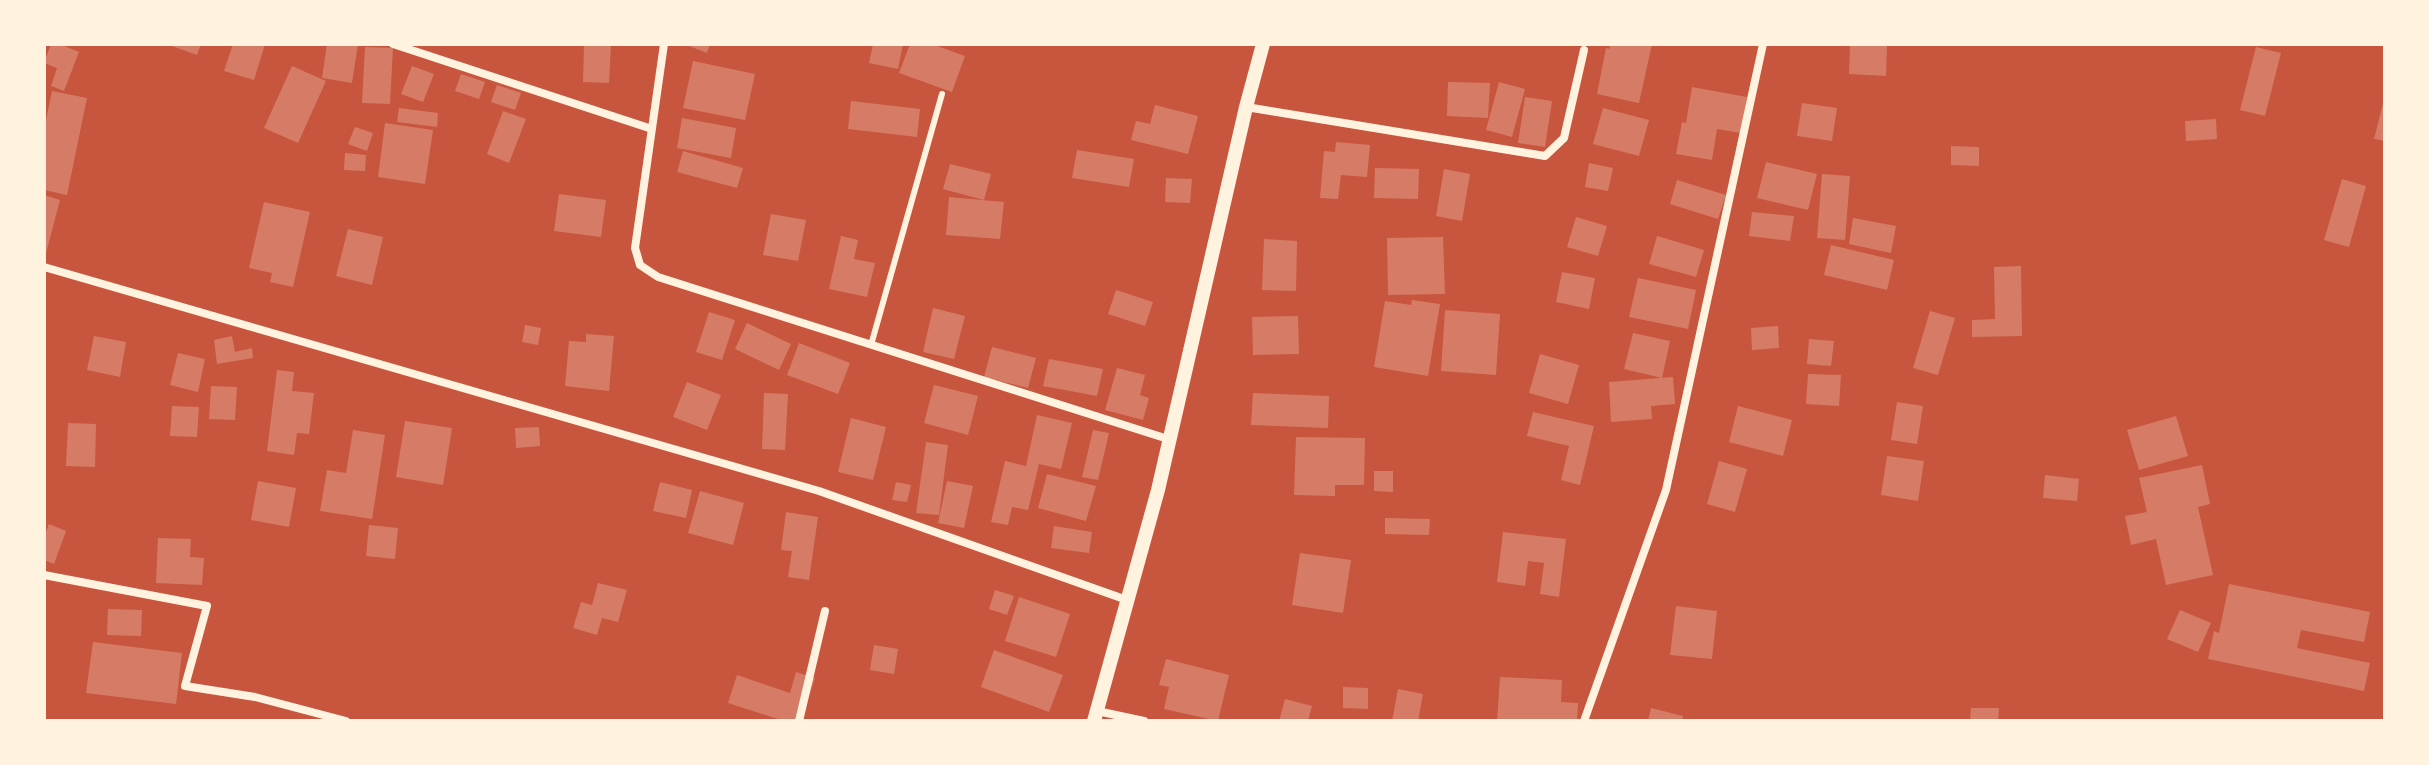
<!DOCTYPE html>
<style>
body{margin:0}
#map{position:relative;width:2429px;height:765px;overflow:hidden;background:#c8553d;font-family:Figtree,sans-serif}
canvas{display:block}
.frame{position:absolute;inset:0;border:46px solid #fff3e0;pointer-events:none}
</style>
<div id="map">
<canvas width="2429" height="765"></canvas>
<div class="frame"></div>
</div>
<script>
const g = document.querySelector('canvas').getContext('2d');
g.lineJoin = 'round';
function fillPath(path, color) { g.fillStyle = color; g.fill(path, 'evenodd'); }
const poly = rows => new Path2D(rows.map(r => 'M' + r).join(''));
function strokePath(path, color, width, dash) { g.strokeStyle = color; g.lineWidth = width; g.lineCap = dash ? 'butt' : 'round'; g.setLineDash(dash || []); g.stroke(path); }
fillPath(poly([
 [51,44,59,44,79,52,64,91,51,86,57,68,44,63],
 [166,44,201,44,197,55],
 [233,44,265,44,254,80,224,71],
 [327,44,358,44,352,83,322,78],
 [584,44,611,45,609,83,583,82],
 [684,44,710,44,707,53],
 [873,44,903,44,898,69,869,63],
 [910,44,932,44,965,56,952,92,899,73],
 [1611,44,1652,44,1639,103,1597,94,1606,48,1609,49],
 [1859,44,1887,44,1886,76,1849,74,1850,46,1859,46],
 [365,47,393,48,390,104,362,103],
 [2256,47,2281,53,2265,116,2240,110],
 [693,61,755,74,745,120,683,108],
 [292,66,326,81,298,143,264,128],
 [412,66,434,74,423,102,401,94],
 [461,74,485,82,479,99,455,91],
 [1448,82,1490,83,1488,118,1447,116],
 [1499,82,1525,89,1512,137,1486,130],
 [497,85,521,93,515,110,491,102],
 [1692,87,1747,97,1741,133,1717,129,1712,160,1676,154,1682,122,1686,123],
 [52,91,87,98,67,195,44,190,44,130],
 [1525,97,1552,101,1545,147,1518,143],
 [2384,99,2385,99,2385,141,2374,139],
 [851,101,920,109,917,137,848,129],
 [1802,103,1837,108,1832,141,1797,136],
 [1155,105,1198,116,1188,154,1131,140,1136,121,1150,124],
 [399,108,438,113,437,127,397,122],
 [1603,108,1649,120,1639,156,1593,144],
 [503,111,526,119,509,163,487,154],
 [682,118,736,128,731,158,677,148],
 [2216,119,2217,139,2186,141,2185,121],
 [385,123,433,130,425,184,378,177],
 [355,127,373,133,367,151,348,144],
 [1336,142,1370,145,1367,177,1341,175,1338,199,1320,198,1324,151,1335,152],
 [1951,146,1979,147,1979,166,1951,165],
 [1077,150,1134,159,1129,187,1072,178],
 [683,151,743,168,737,188,677,172],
 [345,153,366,155,365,171,344,170],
 [1766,162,1817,174,1808,210,1757,198],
 [1589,163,1613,168,1608,191,1585,187],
 [950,164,991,174,984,200,943,189],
 [1375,168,1419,169,1418,199,1374,198],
 [1444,169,1470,174,1462,221,1436,216],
 [1822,174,1850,176,1845,240,1817,238],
 [1166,178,1192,179,1190,203,1165,202],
 [2342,179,2366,186,2349,247,2324,240],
 [1677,180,1726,195,1718,219,1670,204],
 [559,194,606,200,601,237,554,231],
 [44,195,60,200,45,257,44,257],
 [949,197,1004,202,1000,239,946,235],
 [264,202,310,212,293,287,270,282,272,273,249,268],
 [1752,212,1794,216,1790,241,1749,236],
 [771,214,806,220,798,261,763,255],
 [1576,217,1607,226,1598,256,1567,247],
 [1853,218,1896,226,1891,253,1849,244],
 [348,229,383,237,372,285,336,276],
 [841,236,858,240,854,259,875,263,867,297,829,289],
 [1657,236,1704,250,1696,277,1649,264],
 [1443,237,1445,294,1388,295,1387,238],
 [1264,239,1297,241,1296,291,1262,290],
 [1831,245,1894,260,1887,290,1824,275],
 [2021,266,2022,336,1972,337,1972,320,1995,319,1994,267],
 [1562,272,1595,278,1589,309,1556,302],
 [1638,278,1696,290,1688,329,1629,317],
 [1116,290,1153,302,1145,326,1108,314],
 [1412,300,1440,304,1428,376,1374,367,1385,301,1411,305],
 [933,308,965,316,954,359,923,352],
 [1445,310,1500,314,1496,375,1441,371],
 [1930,311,1955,318,1938,375,1913,368],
 [709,312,735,320,722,360,696,352],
 [1298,316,1299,354,1253,355,1252,317],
 [747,323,791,344,779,370,735,349],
 [525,325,541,328,538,345,522,342],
 [1778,326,1779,348,1752,350,1751,328],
 [1633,333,1670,341,1662,378,1624,369],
 [586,334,614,336,609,391,565,386,569,341,586,342],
 [94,336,126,342,120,377,87,370],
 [232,336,235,352,252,348,253,358,217,364,214,340],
 [1809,339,1834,341,1831,366,1807,364],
 [799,343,850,363,838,394,787,375],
 [992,347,1036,358,1028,388,984,377],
 [178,353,205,359,198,392,170,385],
 [1540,354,1579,365,1568,404,1529,393],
 [1049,359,1103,369,1097,396,1043,386],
 [1117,368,1145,375,1140,395,1149,398,1143,420,1105,410],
 [277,370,294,372,292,391,314,393,309,434,297,433,294,455,267,451],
 [1808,374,1841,375,1839,406,1806,404],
 [1673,377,1675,404,1651,406,1652,419,1611,422,1609,382],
 [687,382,721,395,707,430,673,417],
 [934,385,978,396,968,435,924,423],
 [211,386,237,387,235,420,209,419],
 [764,393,788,394,785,450,762,449],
 [1253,393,1329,396,1328,428,1251,425],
 [1897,402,1923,406,1917,444,1891,440],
 [172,406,199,407,197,437,170,436],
 [1738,406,1792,420,1783,456,1729,442],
 [1533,412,1594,426,1580,485,1561,480,1569,446,1527,436],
 [1037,415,1072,423,1061,469,1039,464,1028,510,1012,507,1008,525,991,522,1005,461,1026,466],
 [2176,416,2188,456,2139,470,2127,430],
 [851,418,886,427,873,480,838,472],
 [405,421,452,428,443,485,396,477],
 [68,423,96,424,95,467,66,466],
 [539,427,540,446,516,448,515,428],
 [353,430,385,435,372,519,320,511,327,470,346,473],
 [1093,430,1109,433,1098,480,1082,477],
 [1296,437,1365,438,1364,485,1335,485,1335,496,1294,495],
 [926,442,948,445,939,515,916,513],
 [1887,456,1924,461,1918,501,1881,495],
 [1719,461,1747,469,1735,512,1707,504],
 [2202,465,2210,504,2198,507,2213,575,2166,585,2156,539,2131,545,2125,516,2147,512,2139,478],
 [1374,471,1393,471,1393,492,1374,491],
 [1047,474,1096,486,1086,521,1038,508],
 [2045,475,2079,479,2077,501,2043,498],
 [258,481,296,488,289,527,251,520],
 [947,481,973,486,964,528,938,523],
 [660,482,692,490,686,518,653,511],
 [896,482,911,485,907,502,892,500],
 [700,491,744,503,733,545,688,533],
 [786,512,818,517,809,580,788,577,792,551,781,550],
 [1385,518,1430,519,1429,535,1385,534],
 [49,524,66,531,54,564,44,560,44,537],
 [369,525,398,528,395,559,366,556],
 [1054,526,1092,532,1089,553,1051,548],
 [1503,532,1566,539,1559,597,1540,594,1544,563,1528,561,1525,586,1497,582],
 [158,538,191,539,190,557,204,558,202,585,156,583],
 [1300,553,1351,560,1343,613,1292,605],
 [598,583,627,590,618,622,602,618,597,635,573,628,581,602,592,605],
 [2229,584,2370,612,2364,642,2301,630,2297,648,2370,663,2364,691,2208,659,2214,631,2219,633],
 [995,590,1014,596,1007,615,989,609],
 [1019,597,1070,614,1056,657,1005,641],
 [1676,606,1717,611,1712,659,1670,655],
 [108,609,142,610,141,636,107,635],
 [2180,610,2211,623,2198,652,2167,639],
 [93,642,182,653,176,704,86,693],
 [874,645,898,649,894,674,870,670],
 [994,650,1063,675,1049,712,981,687],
 [1166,659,1229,675,1218,721,1164,709,1169,687,1159,685],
 [796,672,815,678,801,721,784,721,728,703,737,675,790,693],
 [1500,677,1562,680,1561,702,1578,703,1577,721,1497,721],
 [1343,687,1368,688,1368,709,1343,708],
 [1398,689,1423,694,1418,721,1392,721],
 [1285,699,1312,706,1308,721,1279,721],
 [1651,708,1683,716,1682,721,1648,721],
 [1971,708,1999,708,1998,721,1970,721]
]), '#d67c66');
strokePath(poly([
 [871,345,942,94]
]), '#fff3e0', 6);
strokePath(poly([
 [393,44,652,129],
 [664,44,635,248,640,265,658,277,1168,439],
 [1246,107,1545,156,1564,138,1584,50],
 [44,267,819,491,1127,600],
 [44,575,207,606,185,686,255,697,346,721],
 [1097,711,1144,721],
 [799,721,825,611],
 [1584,721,1666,490,1763,44]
]), '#fff3e0', 8);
strokePath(poly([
 [1094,721,1158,490,1246,107,1263,44]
]), '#fff3e0', 14);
</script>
